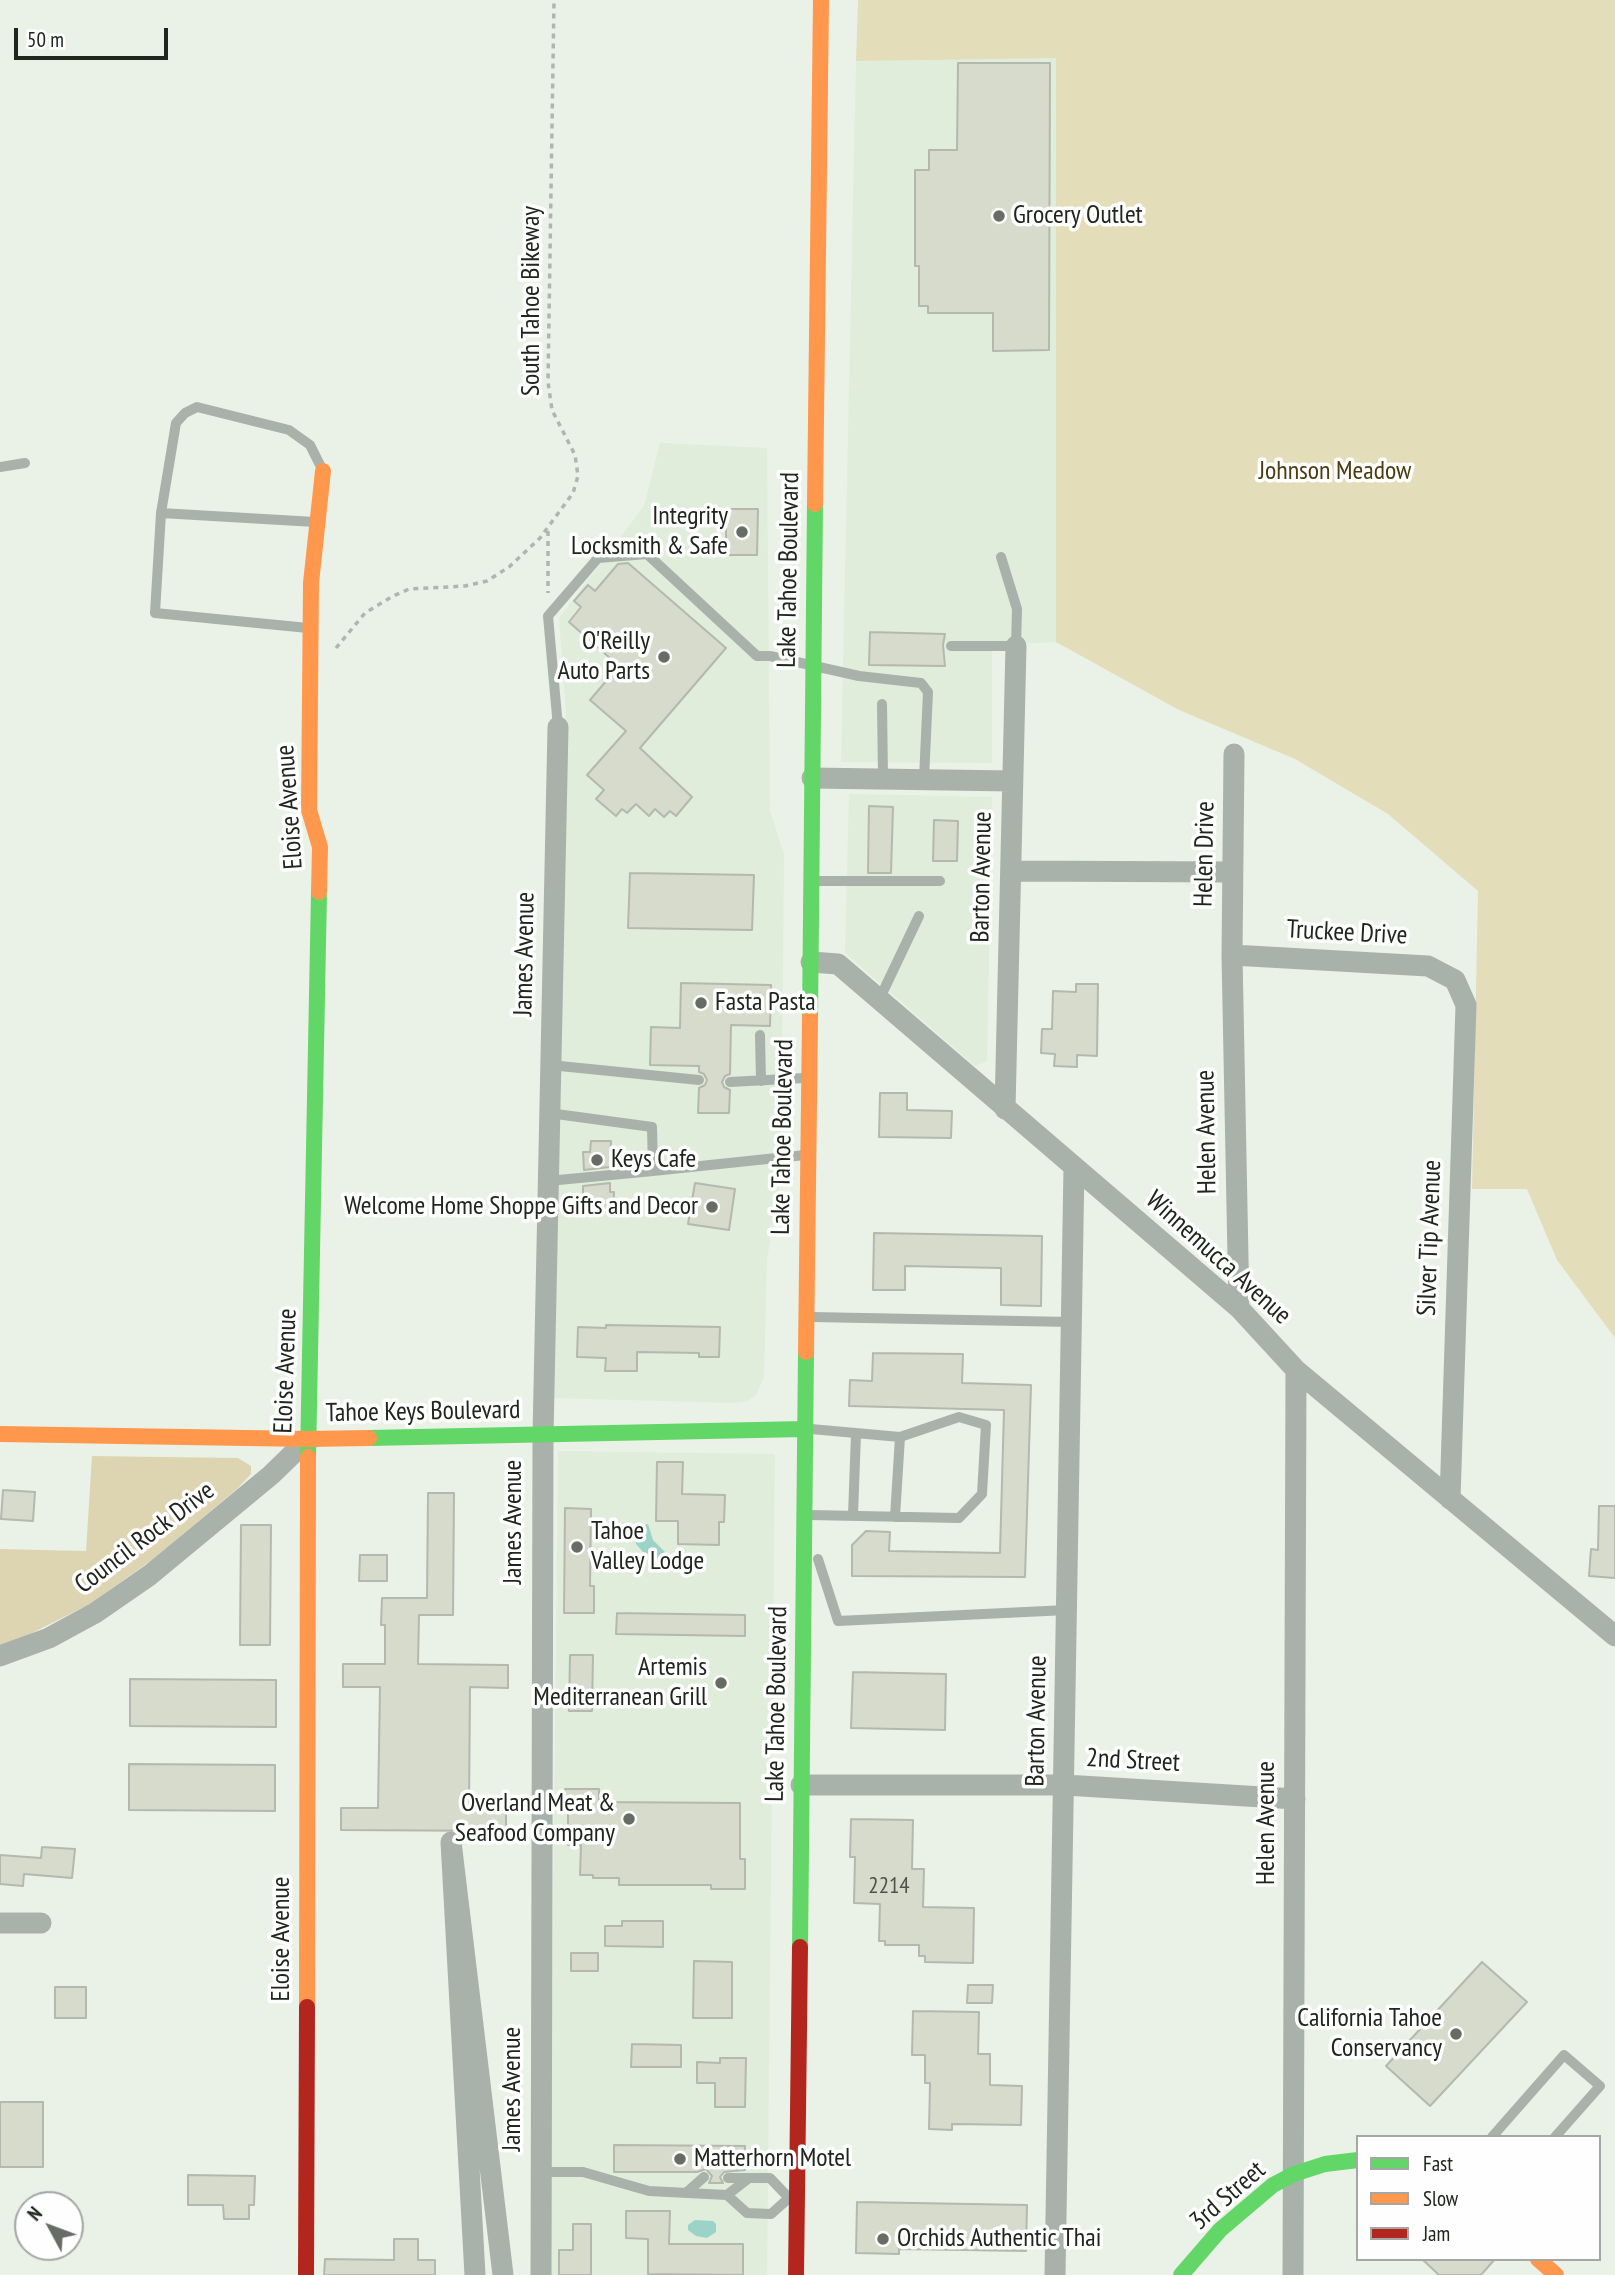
<!DOCTYPE html>
<style>
body{margin:0}
#map{position:relative;width:1615px;height:2275px;overflow:hidden;background:#eaf2e7;font-family:"PT Sans Narrow",sans-serif}
canvas{display:block}
.legend{position:absolute;left:1356px;top:2135px;width:245px;height:126px;box-sizing:border-box;background:#fefefe;border:2px solid #a5a7a4;margin:0;padding:9px 12px;list-style:none;font-size:21px;color:#20251e}
.legend li{display:flex;align-items:center;gap:14px;height:35px}
.legend b{width:35px;border:2px solid #a5a7a4}
.north{position:absolute;left:14px;top:2191px;width:70px;height:70px;box-sizing:border-box;background:#fefefe;border:2px solid #a5a7a4;border-radius:50%;rotate:311deg;font-size:19px;font-weight:700;line-height:28px;text-align:center;color:#20251e}
.north::after{content:'';display:block;margin:auto;width:24px;height:32px;background:#676d64;clip-path:polygon(50% 0,100% 100%,50% 72%,0 100%)}
.scale{position:absolute;left:14px;top:28px;width:154px;height:32px;box-sizing:border-box;border:4px solid #20251e;border-top:0;padding-left:9px;font-size:21px;line-height:24px;white-space:nowrap;color:#20251e;-webkit-text-stroke:5px #fefefe;paint-order:stroke}
</style>
<div id="map">
<canvas width="1615" height="2275"></canvas>
<ul class="legend">
<li><b style="height:9px;background:#63d668"></b>Fast</li>
<li><b style="height:9px;background:#ff974d"></b>Slow</li>
<li><b style="height:9px;background:#b3261e"></b>Jam</li>
</ul>
<div class="north">N</div>
<div class="scale">50 m</div>
</div>
<script>
const g = document.querySelector('canvas').getContext('2d');
g.lineJoin = 'round';
function fillPath(path, color) { g.fillStyle = color; g.fill(path, 'evenodd'); }
const poly = rows => new Path2D(rows.map(r => 'M' + r).join(''));
function strokePath(path, color, width, dash) { g.strokeStyle = color; g.lineWidth = width; g.lineCap = dash ? 'butt' : 'round'; g.setLineDash(dash || []); g.stroke(path); }
function write(font, color, halo, rows, align = 'center') {
  g.font = font + ' "PT Sans Narrow",sans-serif'; g.lineWidth = 7; g.setLineDash([]); g.textBaseline = 'middle'; g.strokeStyle = halo; g.fillStyle = color; for (const [text, x, y, turn = 0] of rows) {
    g.save(); g.translate(x, y); g.rotate((+turn || 0) * Math.PI / 180); g.textAlign = isNaN(turn) ? turn : align; if (halo) g.strokeText(text, 0, 0); g.fillText(text, 0, 0); g.restore();
  }
}
fillPath(poly([
 [1057,57,1056,642,992,645,992,763,841,762,856,61],
 [660,443,767,448,770,811,784,854,781,1177,767,1259,764,1377,756,1395,747,1401,733,1403,551,1398,566,711,559,618,644,506],
 [849,794,992,797,987,1061,975,1066,845,953],
 [558,1451,775,1454,767,2275,549,2275]
]), '#dfedda');
fillPath(poly([
 [858,0,1615,0,1615,1338,1557,1260,1527,1189,1472,1189,1478,891,1388,814,1295,759,1179,710,1056,642,1056,58,856,61]
]), '#e4ddba');
fillPath(poly([
 [92,1456,238,1458,251,1466,251,1474,237,1489,152,1560,88,1605,22,1638,0,1646,0,1549,86,1551]
]), '#ddd5b2');
fillPath(poly([
 [648,1524,653,1540,665,1552,653,1563,636,1544,632,1529],
 [695,2220,713,2221,716,2224,716,2232,707,2238,696,2236,688,2230,688,2225]
]), '#9cd3c8');
const building = poly([
 [958,63,1050,63,1049,350,993,351,993,313,928,313,928,306,919,306,919,266,915,266,915,170,929,170,929,150,957,150,958,63],
 [726,509,758,509,757,555,726,555,726,509],
 [628,563,726,648,640,748,692,797,676,816,670,811,664,817,655,809,649,816,636,804,627,813,622,809,616,816,596,799,604,790,587,775,626,731,590,700,619,666,569,622,581,607,574,601,588,585,595,591,618,564,628,563],
 [870,632,945,634,943,645,945,666,869,665,870,632],
 [869,806,893,807,891,873,868,873,869,806],
 [934,820,958,821,957,861,933,861,934,820],
 [630,873,754,875,752,930,628,928,630,873],
 [681,983,771,985,770,1026,731,1025,730,1074,725,1076,722,1082,724,1087,730,1090,729,1113,698,1113,699,1088,705,1085,707,1080,704,1074,699,1072,699,1066,650,1065,651,1027,680,1028,681,983],
 [1076,984,1098,984,1097,1056,1077,1055,1077,1067,1054,1066,1055,1054,1041,1053,1042,1029,1052,1029,1053,991,1076,992,1076,984],
 [880,1093,907,1093,907,1110,952,1111,951,1138,879,1137,880,1093],
 [591,1141,611,1141,610,1167,584,1170,583,1152,590,1152,591,1141],
 [610,1183,610,1192,614,1192,613,1212,583,1211,583,1186,610,1183],
 [695,1183,735,1189,729,1230,688,1224,695,1183],
 [874,1233,1042,1236,1041,1306,1001,1305,1001,1268,905,1266,905,1290,873,1290,874,1233],
 [606,1325,720,1327,719,1357,699,1357,699,1353,637,1352,637,1371,605,1371,606,1358,577,1357,578,1327,606,1328,606,1325],
 [873,1353,963,1354,962,1383,1031,1385,1025,1577,852,1576,852,1545,866,1531,890,1532,889,1551,1000,1553,1004,1410,849,1406,850,1380,872,1381,873,1353],
 [657,1462,683,1462,682,1494,725,1495,724,1522,719,1522,719,1545,678,1544,678,1521,656,1521,657,1462],
 [3,1490,35,1492,33,1521,1,1519,3,1490],
 [428,1493,454,1493,453,1615,419,1615,418,1664,508,1665,508,1688,470,1687,469,1809,506,1809,506,1831,341,1830,341,1808,378,1808,380,1687,343,1687,343,1664,385,1664,385,1625,381,1625,382,1598,427,1598,428,1493],
 [1599,1506,1615,1506,1615,1578,1589,1576,1591,1549,1598,1550,1599,1506],
 [565,1508,591,1509,590,1586,594,1586,594,1613,564,1613,565,1508],
 [241,1525,271,1525,270,1645,240,1645,241,1525],
 [360,1555,387,1555,387,1581,359,1581,360,1555],
 [617,1613,745,1615,745,1636,616,1634,617,1613],
 [570,1655,593,1655,592,1711,569,1711,570,1655],
 [853,1672,946,1674,945,1730,851,1728,853,1672],
 [130,1679,276,1680,276,1727,130,1726,130,1679],
 [129,1764,275,1765,275,1811,129,1810,129,1764],
 [565,1789,599,1789,599,1802,740,1803,740,1859,745,1859,745,1889,711,1889,711,1885,619,1885,619,1878,593,1878,593,1875,580,1875,581,1845,568,1845,568,1806,565,1806,565,1789],
 [851,1819,913,1820,912,1869,924,1869,923,1907,974,1908,973,1963,925,1962,925,1956,919,1956,919,1945,885,1945,885,1941,879,1941,880,1904,854,1903,855,1857,850,1857,851,1819],
 [42,1847,75,1849,72,1878,24,1874,23,1886,0,1884,0,1855,41,1858,42,1847],
 [622,1921,663,1921,663,1947,605,1946,605,1926,622,1926,622,1921],
 [571,1953,598,1953,598,1971,571,1971,571,1953],
 [694,1961,732,1962,732,2018,693,2018,694,1961],
 [1482,1962,1527,2002,1430,2106,1386,2066,1482,1962],
 [968,1985,993,1985,992,2003,967,2003,968,1985],
 [55,1987,86,1987,86,2018,55,2018,55,1987],
 [913,2011,979,2012,978,2054,990,2054,990,2085,1022,2086,1021,2125,952,2124,952,2130,929,2129,930,2083,925,2083,925,2055,912,2055,913,2011],
 [632,2044,681,2045,681,2067,631,2067,632,2044],
 [720,2058,746,2058,745,2107,715,2107,715,2083,697,2083,697,2062,720,2063,720,2058],
 [0,2102,43,2102,43,2167,0,2167,0,2102],
 [614,2145,745,2146,745,2170,724,2172,720,2177,723,2183,709,2183,712,2176,706,2169,697,2172,614,2172,614,2145],
 [188,2175,255,2176,254,2205,249,2205,249,2219,224,2219,223,2205,188,2205,188,2175],
 [857,2202,1027,2205,1026,2251,899,2249,899,2254,856,2253,857,2202],
 [626,2211,670,2211,669,2244,743,2244,743,2275,648,2274,648,2239,626,2238,626,2211],
 [573,2224,591,2224,591,2275,559,2275,559,2250,573,2250,573,2224],
 [394,2239,418,2239,418,2260,435,2260,435,2275,324,2275,325,2259,394,2260,394,2239],
 [1422,2259,1495,2259,1481,2275,1439,2275,1422,2259]
]);
fillPath(building, '#d6dbcc');
strokePath(building, '#b4b8af', 2);
strokePath(poly([
 [548,531,548,593],
 [336,648,365,613,393,596,409,589,465,586,487,581,509,567,540,538,573,493,578,476,575,455,552,410,548,382,554,0]
]), '#afb6b0', 3.5, [5, 5]);
strokePath(poly([
 [0,467,25,463],
 [161,513,176,423,185,413,197,407,289,430,310,445,322,469],
 [308,628,155,613,161,513,315,522],
 [951,646,1016,646,1017,609,1001,557],
 [882,704,883,778],
 [558,727,548,616,598,558,647,554,757,656,770,656,859,676,921,683,928,692,924,779],
 [817,881,940,881],
 [879,1000,919,916],
 [760,1035,761,1081],
 [550,1065,699,1080],
 [730,1082,804,1078],
 [549,1113,652,1127,653,1171,805,1155],
 [548,1181,653,1171],
 [812,1317,1071,1322],
 [811,1429,900,1437,895,1517],
 [809,1515,959,1518,982,1494,986,1425,959,1417,900,1437],
 [853,1515,856,1434],
 [818,1559,838,1621,1067,1610],
 [1492,2137,1564,2055,1600,2086,1555,2137],
 [541,2172,583,2172,649,2191,727,2195,749,2178,770,2178,789,2198,771,2214,747,2213,727,2195],
 [728,2178,749,2178],
 [686,2193,704,2177]
]), '#a9b1ab', 10);
strokePath(poly([
 [1234,754,1232,955,1239,1308],
 [812,778,1011,781],
 [1011,871,1232,872],
 [1232,955,1428,966,1455,980,1466,1005,1450,1499],
 [811,962,838,964,1239,1308,1296,1370,1615,1636],
 [1005,1109,1016,646],
 [0,1656,49,1638,95,1613,150,1575,271,1475,308,1439],
 [801,1785,1065,1785,1295,1799],
 [0,1923,41,1923],
 [475,2275,451,1842,503,2275],
 [541,2275,543,1435,558,727],
 [1055,2275,1074,1167],
 [1293,2275,1296,1370]
]), '#a9b1ab', 21);
strokePath(poly([
 [810,1018,815,504],
 [369,1438,804,1429],
 [308,1457,319,892],
 [800,1947,806,1352],
 [1181,2275,1220,2230,1273,2185,1294,2174,1325,2164,1358,2160]
]), '#63d668', 16);
strokePath(poly([
 [815,504,821,0],
 [319,892,320,847,309,810,311,583,323,471],
 [806,1352,810,1018],
 [0,1434,308,1439,369,1438],
 [307,2007,308,1457],
 [1538,2259,1556,2275]
]), '#ff974d', 16);
strokePath(poly([
 [306,2275,307,2007],
 [796,2275,800,1947]
]), '#b3261e', 16);
for (const [x, y, r, color] of [
 [999,216,7,"#676d64"],
 [742,532,7,"#676d64"],
 [664,657,7,"#676d64"],
 [701,1003,7,"#676d64"],
 [597,1160,7,"#676d64"],
 [712,1207,7,"#676d64"],
 [577,1547,7,"#676d64"],
 [721,1683,7,"#676d64"],
 [629,1819,7,"#676d64"],
 [1456,2034,7,"#676d64"],
 [680,2159,7,"#676d64"],
 [883,2239,7,"#676d64"]
]) { const dot = new Path2D(); dot.arc(x, y, r, 0, 2 * Math.PI); g.fillStyle = color; g.fill(dot); strokePath(dot, '#fefefe', 2.5); }
write('23px', '#4e524a', null, [
 ["2214",889,1886]
]);
write('26px', '#20251e', '#fefefe', [
 ["Grocery Outlet",1013,216],
 ["Integrity",728,517,"right"],
 ["Locksmith & Safe",728,547,"right"],
 ["O'Reilly",650,642,"right"],
 ["Auto Parts",650,672,"right"],
 ["Fasta Pasta",715,1003],
 ["Keys Cafe",611,1160],
 ["Welcome Home Shoppe Gifts and Decor",698,1207,"right"],
 ["Tahoe",591,1532],
 ["Valley Lodge",591,1562],
 ["Artemis",707,1668,"right"],
 ["Mediterranean Grill",707,1698,"right"],
 ["Overland Meat &",615,1804,"right"],
 ["Seafood Company",615,1834,"right"],
 ["California Tahoe",1442,2019,"right"],
 ["Conservancy",1442,2049,"right"],
 ["Matterhorn Motel",694,2159],
 ["Orchids Authentic Thai",897,2239]
], 'left');
write('26px', '#20251e', '#fefefe', [
 ["South Tahoe Bikeway",532,301,-90],
 ["Lake Tahoe Boulevard",789,570,-89],
 ["Eloise Avenue",290,807,-94],
 ["Helen Drive",1205,854,-89],
 ["Barton Avenue",982,877,-89],
 ["Truckee Drive",1347,933,3],
 ["James Avenue",525,954,-89],
 ["Helen Avenue",1207,1132,-91],
 ["Lake Tahoe Boulevard",783,1137,-89],
 ["Silver Tip Avenue",1430,1238,-88],
 ["Winnemucca Avenue",1218,1258,42],
 ["Eloise Avenue",286,1371,-88],
 ["Tahoe Keys Boulevard",423,1412,-1],
 ["James Avenue",514,1522,-90],
 ["Council Rock Drive",145,1538,-37],
 ["Lake Tahoe Boulevard",777,1704,-89],
 ["Barton Avenue",1037,1721,-89],
 ["2nd Street",1133,1761,3],
 ["Helen Avenue",1267,1823,-90],
 ["Eloise Avenue",282,1939,-90],
 ["James Avenue",513,2089,-90],
 ["3rd Street",1228,2196,-41]
]);
write('26px', '#4b3d10', '#fefefe', [
 ["Johnson Meadow",1335,472]
]);
</script>
